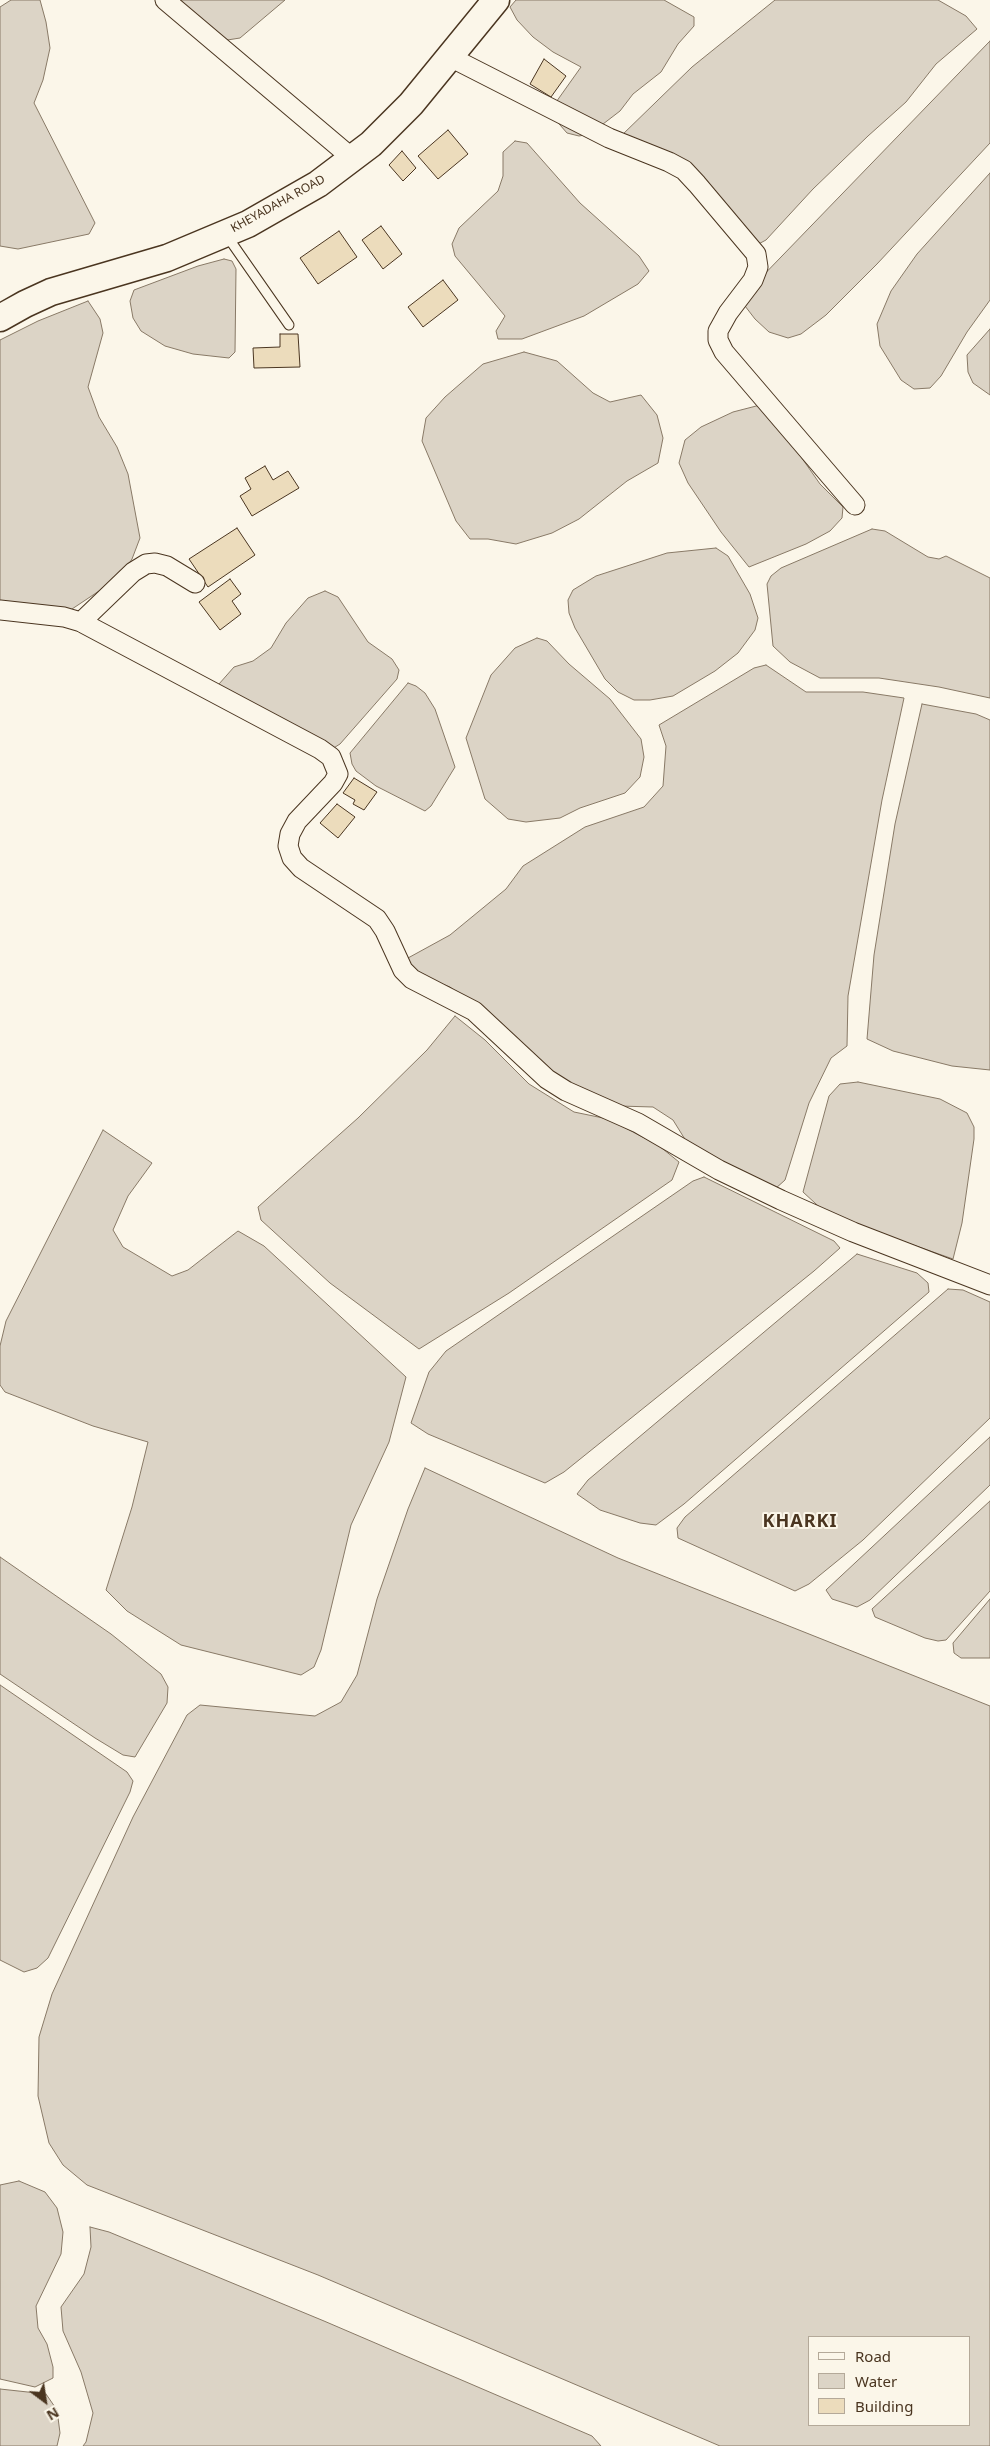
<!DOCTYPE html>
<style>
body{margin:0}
#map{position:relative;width:990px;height:2446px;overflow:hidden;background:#fbf6e9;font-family:"Noto Sans",sans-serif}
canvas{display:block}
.legend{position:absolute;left:808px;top:2336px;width:162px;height:90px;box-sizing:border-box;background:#fbf6e9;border:1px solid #b4a999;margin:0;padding:6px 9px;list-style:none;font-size:15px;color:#4a3520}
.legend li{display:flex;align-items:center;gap:10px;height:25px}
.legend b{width:25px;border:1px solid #b4a999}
.north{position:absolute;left:20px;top:2376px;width:50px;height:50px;-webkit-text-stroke:4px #fbf6e9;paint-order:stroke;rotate:149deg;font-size:14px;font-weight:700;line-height:20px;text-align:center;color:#4a3520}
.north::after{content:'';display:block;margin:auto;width:18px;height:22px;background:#4a3520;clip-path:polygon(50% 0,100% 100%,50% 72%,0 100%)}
</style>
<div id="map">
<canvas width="990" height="2446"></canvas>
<ul class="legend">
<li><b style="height:6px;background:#fbf6e9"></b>Road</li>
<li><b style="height:14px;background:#dcd4c6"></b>Water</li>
<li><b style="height:14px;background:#ecdcbc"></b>Building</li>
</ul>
<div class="north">N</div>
</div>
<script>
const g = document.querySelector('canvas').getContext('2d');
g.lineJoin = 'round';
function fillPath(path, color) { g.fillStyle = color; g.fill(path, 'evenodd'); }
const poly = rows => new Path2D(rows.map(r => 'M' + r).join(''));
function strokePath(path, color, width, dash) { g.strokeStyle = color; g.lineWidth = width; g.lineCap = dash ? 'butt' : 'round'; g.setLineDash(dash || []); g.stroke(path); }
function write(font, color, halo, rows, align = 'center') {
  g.font = font + ' "Noto Sans",sans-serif'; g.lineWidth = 4; g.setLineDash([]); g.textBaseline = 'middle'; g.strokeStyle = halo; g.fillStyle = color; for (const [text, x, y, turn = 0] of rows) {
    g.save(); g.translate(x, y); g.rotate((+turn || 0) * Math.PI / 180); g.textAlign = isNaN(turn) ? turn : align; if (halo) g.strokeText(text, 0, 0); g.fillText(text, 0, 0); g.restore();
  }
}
const water = poly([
 [11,0,40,0,46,22,50,48,43,80,34,103,95,223,89,234,18,249,0,246,0,7,11,0],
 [165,0,285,0,240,38,221,41,165,0],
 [516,0,664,0,694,17,694,26,678,44,661,72,633,94,620,111,590,134,579,136,567,133,560,125,555,119,554,105,581,67,553,52,533,37,517,20,510,7,516,0],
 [775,0,938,0,966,16,977,29,936,64,906,102,868,136,813,189,766,240,749,249,738,248,709,184,621,136,692,67,775,0],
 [990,41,990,143,877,264,826,315,801,334,788,338,769,332,755,319,745,306,752,287,990,41],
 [515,141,527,143,580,203,639,256,649,271,638,284,584,316,522,339,498,339,496,331,505,316,455,256,452,244,459,228,498,191,503,176,503,152,515,141],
 [990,173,990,300,967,332,941,376,930,388,914,389,901,380,880,346,877,324,891,291,917,254,990,173],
 [224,259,232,261,236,269,235,352,229,358,193,354,165,346,141,331,133,318,130,301,134,290,198,266,224,259],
 [88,301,100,319,103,333,88,387,99,417,117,447,128,474,140,538,132,559,120,577,69,611,0,605,0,340,38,321,88,301],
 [990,329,990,395,973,383,968,372,967,355,990,329],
 [524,352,557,361,593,393,610,402,641,395,657,415,663,438,658,463,627,481,579,519,552,533,516,544,488,539,470,539,456,521,422,441,426,418,445,397,483,364,524,352],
 [764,404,820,484,843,507,842,518,830,531,806,544,749,567,721,532,688,483,679,463,685,440,701,427,733,412,764,404],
 [872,529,885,531,928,557,939,559,946,556,990,578,990,698,939,687,879,678,820,678,790,662,773,646,767,584,771,576,781,568,872,529],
 [716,548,728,556,750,594,758,618,755,630,738,653,715,671,673,696,650,700,634,700,618,692,605,679,575,628,569,613,568,600,573,590,596,576,667,553,716,548],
 [325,591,338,597,368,642,392,659,399,670,397,679,340,744,332,749,220,692,219,684,234,667,253,661,271,648,286,623,308,598,325,591],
 [537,638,547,641,569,664,610,699,641,739,644,757,640,777,625,793,580,808,560,818,526,822,508,819,485,799,466,738,491,675,515,648,537,638],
 [766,665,806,692,863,692,904,698,882,800,848,996,847,1046,831,1058,809,1103,785,1180,775,1189,691,1149,673,1120,653,1107,619,1106,567,1084,528,1049,450,987,413,973,408,958,450,935,506,889,523,866,585,827,644,807,663,786,666,746,659,725,754,668,766,665],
 [408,683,416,686,425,693,435,709,455,767,431,806,425,811,376,786,356,771,352,764,350,753,408,683],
 [922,704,976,714,990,720,990,1070,952,1066,893,1051,867,1039,874,955,895,824,922,704],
 [455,1016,485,1040,529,1084,574,1112,608,1119,658,1145,679,1162,672,1180,509,1293,419,1349,330,1283,261,1220,258,1207,358,1118,427,1050,455,1016],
 [858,1082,940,1099,967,1113,974,1127,974,1139,962,1223,953,1259,828,1215,803,1192,829,1096,840,1084,858,1082],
 [103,1130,152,1163,128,1196,113,1230,123,1247,172,1276,188,1270,238,1231,264,1246,406,1377,389,1442,351,1525,321,1650,314,1667,301,1675,181,1645,127,1611,106,1590,132,1507,148,1442,93,1426,5,1392,0,1385,0,1346,6,1321,103,1130],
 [704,1177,834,1241,840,1248,814,1271,564,1472,545,1483,428,1434,411,1423,429,1372,446,1351,693,1181,704,1177],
 [857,1254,917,1273,928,1283,929,1292,684,1504,656,1525,640,1523,600,1510,577,1494,588,1480,857,1254],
 [948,1289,963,1290,990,1302,990,1418,863,1540,809,1584,795,1591,678,1538,677,1528,685,1517,948,1289],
 [990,1437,990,1485,870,1600,857,1607,832,1599,826,1590,990,1437],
 [425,1468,618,1558,990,1706,990,2446,720,2446,318,2275,87,2185,63,2165,49,2143,38,2096,39,2037,52,1994,133,1817,187,1715,200,1705,315,1716,341,1702,357,1675,377,1599,408,1509,425,1468],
 [969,2337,969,2425,809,2425,809,2337,969,2337],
 [990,1501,990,1591,946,1640,938,1641,925,1638,875,1617,872,1609,990,1501],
 [0,1557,111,1634,161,1674,168,1687,167,1703,135,1757,123,1755,95,1738,0,1674,0,1557],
 [990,1599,990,1658,961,1658,954,1653,953,1643,990,1599],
 [0,1685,127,1772,133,1781,130,1792,48,1958,37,1968,24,1972,0,1960,0,1685],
 [19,2181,45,2192,57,2208,63,2232,61,2254,36,2306,38,2328,47,2344,53,2367,53,2378,35,2387,0,2379,0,2185,19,2181],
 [90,2227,109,2232,324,2321,592,2436,601,2446,83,2446,86,2442,93,2413,81,2372,63,2331,61,2307,84,2274,91,2247,90,2227],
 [0,2389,46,2394,57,2410,60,2433,57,2446,0,2446,0,2389]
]);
fillPath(water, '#dcd4c6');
strokePath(water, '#887966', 1);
const building = poly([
 [544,59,566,76,551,97,530,84,544,59],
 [448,130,468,154,438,179,418,156,448,130],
 [402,151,416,168,403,181,389,165,402,151],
 [381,226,402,254,383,269,362,240,381,226],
 [339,231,357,257,318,284,300,258,339,231],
 [443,280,458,300,423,327,408,307,443,280],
 [280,334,298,334,300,367,254,368,253,348,280,347,280,334],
 [265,466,273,480,288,471,299,488,252,516,240,496,251,489,245,478,265,466],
 [237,528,255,555,208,587,189,559,237,528],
 [230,579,241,594,232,601,241,614,220,630,199,602,230,579],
 [354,778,377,792,364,810,353,804,355,800,343,793,354,778],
 [337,804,355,817,338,838,320,823,337,804]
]);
fillPath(building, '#ecdcbc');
strokePath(building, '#4a3520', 1);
const lane = poly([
 [227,236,289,325]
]);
const street = poly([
 [165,0,352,158],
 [450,57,609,138,669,162,684,170,697,184,756,254,758,267,753,280,728,313,718,331,718,340,724,352,855,505],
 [0,610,64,617,81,622,320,749,331,757,338,774,333,783,297,821,290,834,288,846,292,858,301,868,377,919,385,931,403,970,412,979,474,1011,547,1079,566,1091,638,1123,719,1170,781,1200,853,1232,990,1285],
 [81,622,133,572,146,564,155,563,167,566,195,583]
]);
const secondary = poly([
 [0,318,25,304,51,292,167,258,248,224,318,184,371,144,411,104,496,0]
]);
strokePath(lane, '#4a3520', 11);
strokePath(street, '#4a3520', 21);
strokePath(secondary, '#4a3520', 29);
strokePath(lane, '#fbf6e9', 9);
strokePath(street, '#fbf6e9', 19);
strokePath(secondary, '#fbf6e9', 26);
write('12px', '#4a3520', '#fbf6e9', [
 ["KHEYADAHA ROAD",278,204,-29]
]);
g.letterSpacing = '1px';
write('bold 18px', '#4a3520', '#fbf6e9', [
 ["KHARKI",800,1522]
]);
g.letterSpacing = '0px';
</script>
